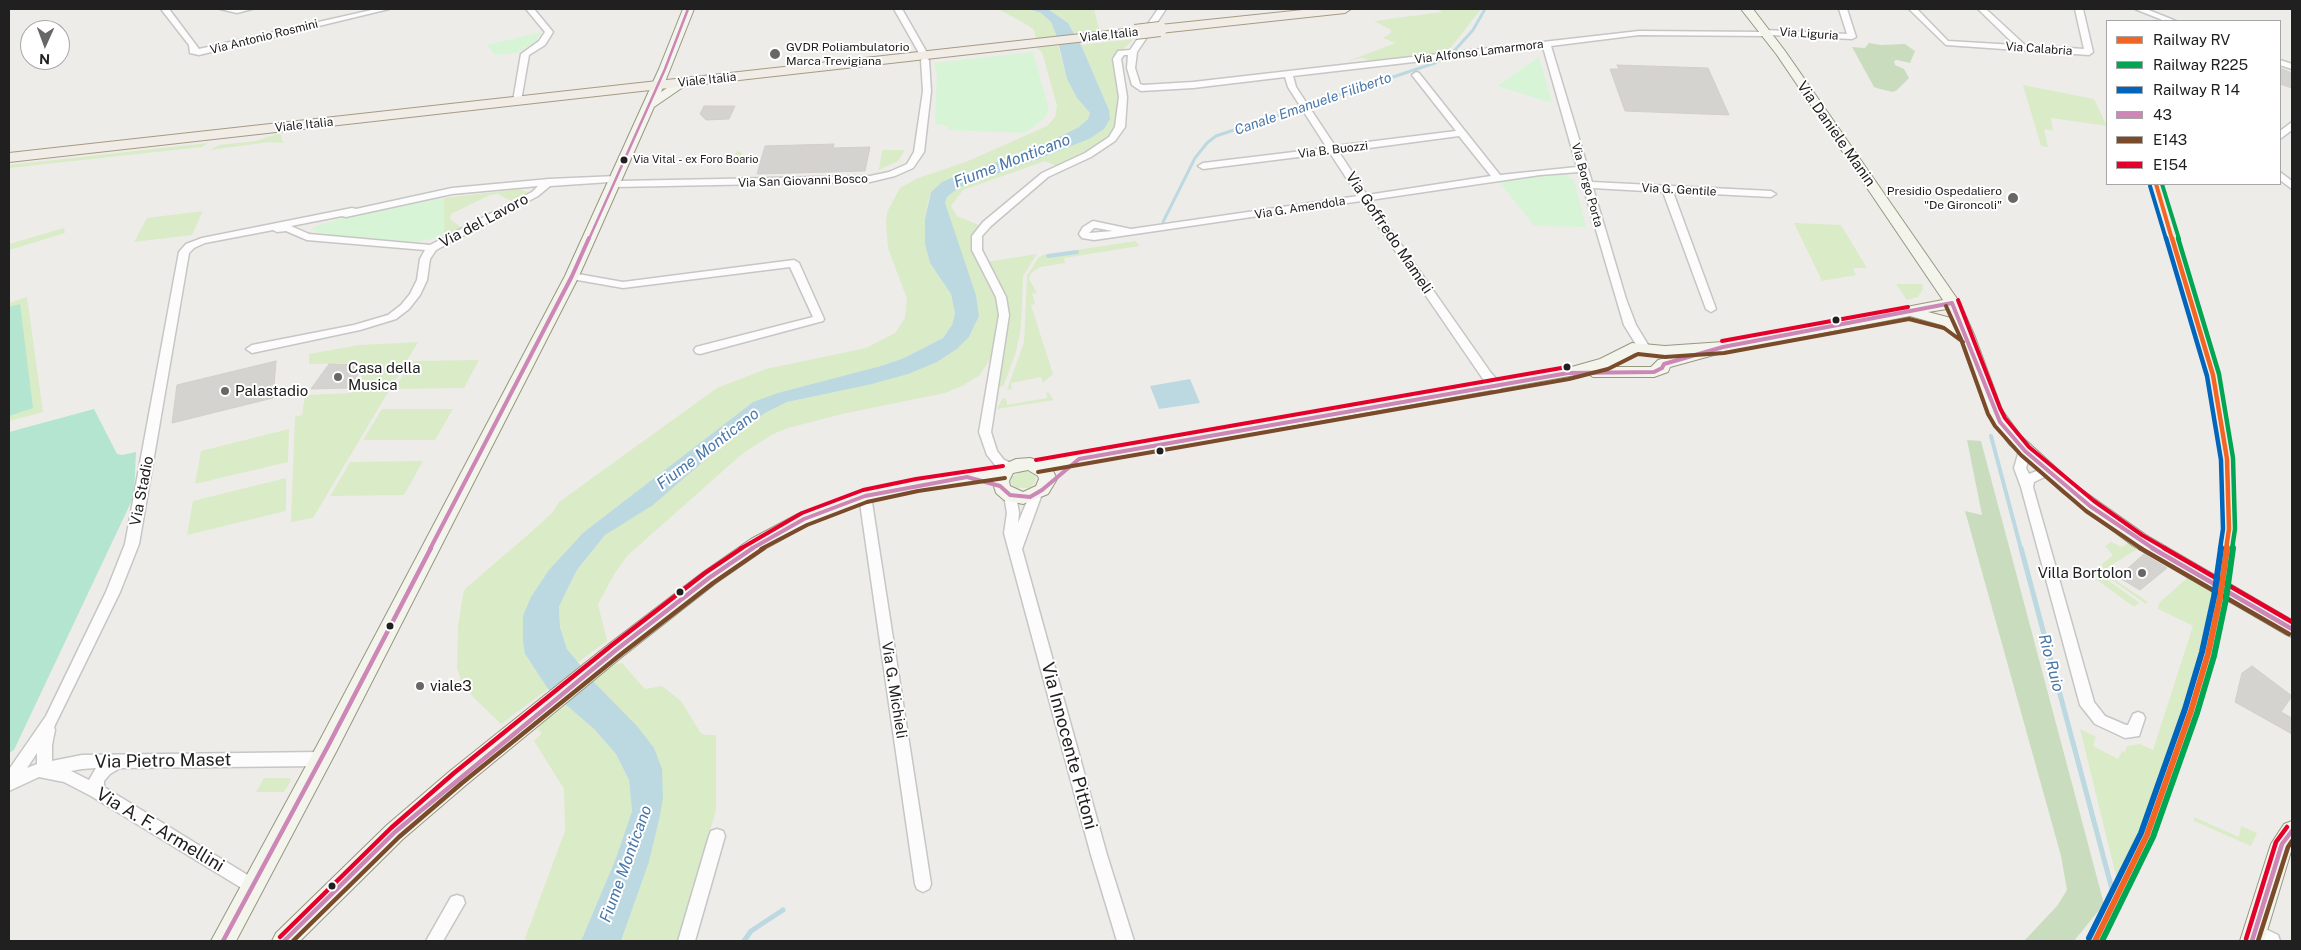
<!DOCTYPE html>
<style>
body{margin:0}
#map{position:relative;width:2301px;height:950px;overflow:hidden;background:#eeece9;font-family:"Public Sans",sans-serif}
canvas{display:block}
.frame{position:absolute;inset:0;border:10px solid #202020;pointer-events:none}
.legend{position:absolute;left:2106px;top:20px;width:175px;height:165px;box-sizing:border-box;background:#fff;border:1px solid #a6a6a6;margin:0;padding:6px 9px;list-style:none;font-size:15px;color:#202020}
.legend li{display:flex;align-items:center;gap:10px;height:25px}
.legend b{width:25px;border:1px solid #a6a6a6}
.north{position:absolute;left:20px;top:20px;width:50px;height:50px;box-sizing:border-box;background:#fff;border:1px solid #a6a6a6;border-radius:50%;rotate:182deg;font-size:14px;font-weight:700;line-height:20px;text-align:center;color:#202020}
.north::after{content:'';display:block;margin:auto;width:18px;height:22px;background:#686766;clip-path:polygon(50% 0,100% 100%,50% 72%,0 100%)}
</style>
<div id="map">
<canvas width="2301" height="950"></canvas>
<div class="frame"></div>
<ul class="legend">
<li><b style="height:6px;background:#f26522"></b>Railway RV</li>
<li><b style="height:6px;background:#00a651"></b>Railway R225</li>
<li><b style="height:6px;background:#0065bd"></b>Railway R 14</li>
<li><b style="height:6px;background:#cd87b7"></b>43</li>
<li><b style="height:6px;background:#7a4b2a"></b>E143</li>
<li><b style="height:6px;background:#e4002b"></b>E154</li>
</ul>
<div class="north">N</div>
</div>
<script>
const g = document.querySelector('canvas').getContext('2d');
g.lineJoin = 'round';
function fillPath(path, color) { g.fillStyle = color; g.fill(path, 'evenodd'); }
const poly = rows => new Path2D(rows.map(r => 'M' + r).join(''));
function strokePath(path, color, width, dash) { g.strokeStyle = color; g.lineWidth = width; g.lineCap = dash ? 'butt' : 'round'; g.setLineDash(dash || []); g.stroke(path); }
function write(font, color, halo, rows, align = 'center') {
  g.font = font + ' "Public Sans",sans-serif'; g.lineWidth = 4; g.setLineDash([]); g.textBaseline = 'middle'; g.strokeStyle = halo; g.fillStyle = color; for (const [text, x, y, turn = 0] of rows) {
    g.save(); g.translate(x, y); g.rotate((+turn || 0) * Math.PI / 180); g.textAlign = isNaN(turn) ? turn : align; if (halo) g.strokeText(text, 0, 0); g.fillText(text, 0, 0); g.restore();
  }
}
fillPath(poly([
 [998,9,1028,9,1041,13,1051,22,1057,37,1036,40,1034,30,1029,26],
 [1048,9,1094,9,1100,33,1076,35,1068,23],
 [1438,9,1481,9,1448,51,1371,61,1362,58,1348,61,1396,43,1383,38,1391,33,1391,30,1374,21,1442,12],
 [1134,39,1120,52,1121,96,1114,134,1100,147,1058,167,1045,161,963,190,951,206,957,216,981,226,974,236,998,298,1001,316,993,354,980,375,962,386,945,393,842,414,788,428,773,434,742,454,627,556,615,573,598,604,607,641,577,663,567,649,560,627,559,607,577,570,605,535,678,483,742,427,765,413,787,402,868,385,937,362,957,349,969,337,979,316,976,295,944,203,947,197,960,187,1055,152,1109,110,1081,45],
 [1058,45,1067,79,1077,98,1090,113,1088,119,1079,127,1039,147,942,182,931,192,928,202,925,219,925,244,930,263,951,294,955,314,952,325,943,338,904,358,881,366,753,402,584,532,525,654,548,689,501,724,473,697,461,680,457,668,458,626,463,594,465,589,538,526,553,512,559,502,717,388,766,369,866,348,895,333,905,318,907,299,888,248,886,223,887,212,900,188,916,179,968,161,1047,126,1055,117,1057,106,1042,52,1037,48],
 [2023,85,2094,99,2107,126,2051,118,2053,131,2044,129,2048,147,2041,146],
 [280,133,283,143,270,142,210,150,219,145,256,141],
 [208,143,202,147,193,148,9,168,9,165],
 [882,150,905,150,898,161,879,170],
 [737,151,741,152,742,156,739,160,733,162,734,157,668,159,666,164,660,161,662,156,668,154,670,154,669,158,735,155],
 [520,189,528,192,511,201,498,194,490,195,451,214,450,219,462,228,444,235,444,198],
 [203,211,192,235,134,242,147,218],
 [1794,223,1841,225,1867,268,1853,268,1856,275,1822,281],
 [64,228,65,233,9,250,9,244],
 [1136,241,1139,246,1064,258,1065,263,1040,267,1031,273,1029,279,1037,293,1032,294,1035,304,1031,305,1053,374,1043,383,1041,377,1011,383,1012,389,1007,390,1024,342,1027,276,1038,258,1043,255],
 [1037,254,1023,276,1021,327,1016,352,1004,385,997,389,1008,316,986,262],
 [1896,284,1922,284,1923,289,1918,297,1907,300],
 [27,297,43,412,9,421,9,303],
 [418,342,313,518,291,522,295,417,302,415,305,395,351,393,370,363,309,364,309,354,359,345],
 [479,360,464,388,395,389,411,361],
 [1046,392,1049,393,1054,400,997,409,1002,399,1006,398,1007,405,1047,398],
 [382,409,453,409,435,440,363,440],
 [289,429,288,462,195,484,201,451],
 [423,461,404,495,330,496,350,462],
 [1022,471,1030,472,1036,477,1035,483,1029,488,1016,488,1011,483,1012,477],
 [286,478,286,511,187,535,193,501],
 [2111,542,2122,547,2128,543,2137,549,2102,571,2148,602,2146,604,2099,571,2103,568,2102,564,2113,555,2105,546],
 [2095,571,2137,601,2139,603,2134,607,2097,580],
 [2187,578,2213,593,2194,680,2167,764,2117,880,2080,729,2096,737,2093,746,2118,759,2122,751,2125,752,2127,746,2140,744,2153,750,2193,626,2158,609,2159,603],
 [622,663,645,689,662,686,681,701,700,732,705,735,716,735,716,810,678,941,621,941,649,862,659,820,637,726,593,681,616,664],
 [566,704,594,729,616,754,629,780,632,811,616,858,581,941,524,941,565,831,564,789,534,741,542,733,538,730,539,726],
 [264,778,289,778,291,780,284,792,256,792],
 [2194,817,2239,837,2241,826,2257,833,2251,846,2194,821]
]), '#daebc7');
fillPath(poly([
 [1869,43,1881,45,1905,44,1915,51,1910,63,1897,60,1894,61,1895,65,1904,69,1909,78,1897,90,1893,92,1880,89,1874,87,1869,78,1852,47,1865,48],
 [1967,440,1981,441,2104,904,2074,941,2024,941,2057,906,2067,890,2061,856,1965,511,1982,515]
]), '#c9ddbe');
fillPath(poly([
 [541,32,536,41,517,53,495,55,487,45],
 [1033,52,1048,106,1047,115,1035,126,1024,133,948,130,947,126,936,124,935,115,937,76,934,63],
 [1539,57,1552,103,1497,86],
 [1555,173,1565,174,1574,180,1586,227,1534,226,1499,181],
 [444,198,444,235,436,238,411,243,395,242,338,236,311,230,316,226,343,218]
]), '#d7f4d7');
fillPath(poly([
 [20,304,33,408,9,416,9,307],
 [94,409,117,454,122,455,136,452,134,496,14,750,9,753,9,432]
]), '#b4e5d1');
fillPath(poly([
 [1028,9,1048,9,1068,23,1081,45,1109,110,1110,119,1104,129,1089,139,1038,159,960,187,947,197,945,203,976,295,979,316,969,337,957,349,937,362,908,374,868,385,787,402,765,413,742,428,653,505,605,535,577,570,567,590,559,607,560,627,567,649,593,681,637,726,654,748,662,769,663,798,659,820,649,862,621,941,581,941,616,858,632,811,629,780,616,754,594,729,548,689,525,654,523,642,523,616,531,597,549,570,584,532,753,402,778,393,881,366,904,358,943,338,952,325,955,314,951,294,930,263,925,244,925,219,931,192,942,182,951,178,1039,147,1079,127,1088,119,1090,113,1077,98,1067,79,1057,37,1051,22,1041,13],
 [1190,379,1200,403,1159,409,1150,386]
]), '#bcd9e1');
strokePath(poly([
 [1163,222,1195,158,1207,143,1216,136,1435,63,1454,51,1473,30,1485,9]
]), '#bcd9e1', 3);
strokePath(poly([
 [1048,256,1077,252],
 [1991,436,2021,549]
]), '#bcd9e1', 4);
strokePath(poly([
 [2021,548,2112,889],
 [744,941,751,931,783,910]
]), '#bcd9e1', 5);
const building = poly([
 [1617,65,1708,68,1729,115,1625,111,1610,69,1619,69,1617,65],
 [2280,68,2292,73,2292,88,2280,84,2280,68],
 [704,106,735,106,729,119,706,120,700,114,704,106],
 [834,144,833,148,870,147,865,171,757,174,765,146,834,144],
 [276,361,273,398,172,423,177,385,276,361],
 [329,364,364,365,349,388,311,389,329,364],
 [2144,554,2167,568,2140,590,2118,577,2144,554],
 [2252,666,2292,696,2281,712,2292,718,2292,734,2235,702,2242,673,2252,666]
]);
fillPath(building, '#d5d3d0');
strokePath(building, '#d2ceca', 1);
const street = poly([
 [161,9,169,9,199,49,376,9,389,9,199,55,190,53,189,45,161,9],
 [220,9,252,9,237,13,220,9],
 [526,9,534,9,553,32,545,45,529,55,521,101,517,104,513,101,521,54,539,41,545,32,526,9],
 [894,9,902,9,926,51,925,53,919,53,894,9],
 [1158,9,1166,9,1137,52,1135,68,1140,84,1143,85,1193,82,1639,31,1761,32,1765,30,1847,34,1839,9,1847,9,1856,37,1852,39,1771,35,1767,36,1639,35,1551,46,1592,182,1771,191,1776,194,1771,197,1673,192,1716,309,1711,312,1706,309,1663,192,1593,188,1626,299,1636,325,1650,348,1648,351,1640,351,1624,325,1579,172,1540,175,1370,200,1491,373,1501,384,1503,387,1497,391,1493,390,1483,379,1361,201,1094,240,1082,238,1079,234,1083,227,1093,221,1131,229,1358,196,1330,153,1203,169,1198,166,1203,163,1327,148,1288,87,1285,77,1193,88,1141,91,1132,85,1127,68,1128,55,1124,55,1121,59,1127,97,1125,127,1115,141,1091,157,1048,177,991,226,982,236,982,250,1006,297,1009,315,991,432,997,451,1004,460,1014,464,1016,467,1010,471,1006,470,996,466,987,455,979,432,999,315,996,297,972,250,972,236,983,222,1042,173,1085,153,1109,137,1115,127,1119,97,1113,59,1118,51,1130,50,1158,9],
 [1543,47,1577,167,1500,175,1419,73,1416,72,1412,75,1456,131,1335,146,1296,87,1293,76,1543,47],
 [1459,136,1491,176,1367,195,1339,152,1459,136],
 [1094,228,1096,228,1113,231,1089,233,1094,228],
 [1909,9,1917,9,1948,41,2015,45,1978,9,1986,9,2025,45,2084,49,2075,9,2083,9,2093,52,2089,55,1946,45,1909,9],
 [2135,9,2146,9,2176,21,2165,21,2135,9],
 [925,57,929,60,931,91,924,152,913,168,895,176,870,182,614,187,611,186,610,182,550,186,538,196,436,250,430,259,427,280,420,295,409,309,396,319,360,330,252,353,246,349,252,345,354,325,388,315,401,305,410,294,417,280,420,259,425,250,307,240,286,231,277,232,273,230,205,243,194,248,189,253,139,544,120,592,54,727,55,730,52,745,52,761,82,755,321,752,326,754,329,759,326,764,321,766,120,768,110,774,104,781,104,787,259,882,261,887,259,892,253,895,91,796,64,782,39,777,9,791,10,768,46,716,106,592,125,544,179,252,186,244,202,238,352,208,356,209,452,188,549,179,617,176,620,177,620,181,870,176,889,172,907,164,914,152,923,91,921,60,925,57],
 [538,186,532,192,430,245,309,234,291,226,342,216,346,217,452,194,538,186],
 [37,753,37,764,27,768,37,753],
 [96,768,89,780,71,771,82,769,96,768],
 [2280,60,2292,64,2292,69,2280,65,2280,60],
 [2292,122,2292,130,2280,139,2280,131,2292,122],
 [2280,172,2292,181,2292,189,2280,180,2280,172],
 [794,260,799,263,824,319,823,321,700,354,696,353,694,350,696,347,813,317,790,267,623,288,572,279,567,276,572,273,623,282,794,260],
 [2025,447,2031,451,2026,468,2029,474,2047,467,2053,471,2051,474,2034,482,2033,487,2094,702,2105,716,2126,725,2128,725,2133,714,2138,712,2143,714,2145,718,2139,736,2125,738,2095,724,2080,705,2021,487,2014,468,2019,451,2025,447],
 [1036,489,1042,494,1022,549,1107,855,1134,941,1117,941,1091,855,1004,533,1007,513,1004,495,1006,492,1014,492,1016,495,1019,513,1018,523,1030,494,1036,489],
 [865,491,871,496,931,884,929,889,923,892,917,889,915,884,859,496,865,491],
 [717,829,723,831,725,836,695,941,678,941,709,836,711,831,717,829],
 [457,895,463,897,465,903,443,941,426,941,451,897,457,895],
 [2255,924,2278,935,2280,941,2256,941,2249,938,2247,932,2249,926,2255,924]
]);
const secondary = poly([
 [683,9,694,9,661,92,679,80,687,80,689,83,654,107,579,276,336,752,236,941,211,941,320,740,565,276,659,69,683,9],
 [1741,9,1753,9,1785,51,1960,303,1975,337,2002,410,2021,436,2075,485,2146,535,2292,620,2292,637,2285,634,2132,545,2063,493,2009,444,1988,415,1960,339,1942,325,1910,316,1725,352,1670,367,1668,372,1654,377,1593,377,1586,373,1052,469,1057,479,1048,494,1023,504,1004,500,996,493,992,480,917,491,868,502,810,524,765,549,716,583,623,656,466,785,403,839,300,941,272,941,276,933,387,825,450,771,609,644,702,573,751,539,798,514,865,490,917,479,1000,466,1016,459,1030,458,1037,460,1568,368,1600,359,1632,343,1665,346,1723,342,1943,300,1777,55,1741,9],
 [1947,309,1951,318,1928,312,1947,309],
 [1635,353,1665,356,1676,355,1658,360,1651,367,1611,367,1635,353],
 [1028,470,1038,476,1039,479,1036,486,1023,492,1010,486,1009,481,1013,473,1028,470],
 [2292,821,2292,848,2264,941,2240,941,2271,844,2284,824,2292,821]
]);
const primary = poly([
 [1312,9,1351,9,1345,13,1160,33,1153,29,1160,25,1312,9],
 [1135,28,1142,32,1140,35,9,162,9,153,1135,28]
]);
strokePath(street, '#c7c6c5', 3);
strokePath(secondary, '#969880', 2);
strokePath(primary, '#a59b85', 2);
fillPath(street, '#fcfcfc');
fillPath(secondary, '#f3f4ec');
fillPath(primary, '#f1ede6');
const primaryBridge = poly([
 [1135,32,1160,29]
]);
strokePath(primaryBridge, '#a59b85', 16, []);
strokePath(primaryBridge, '#f1ede6', 14);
strokePath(poly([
 [589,239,665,69,688,9]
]), '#cd87b7', 2.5);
strokePath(poly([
 [430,549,572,276,589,238],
 [751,549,804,519,865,496,967,477,1000,486,1010,495,1030,497,1042,490,1079,459,1568,373,1654,372,1662,368,1664,364,1723,347,1952,303,2000,422,2025,451,2090,506,2154,549]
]), '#cd87b7', 4);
strokePath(poly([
 [2152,548,2292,629],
 [223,941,328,746,431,548],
 [284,941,395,832,616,650,709,578,753,548],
 [2252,941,2282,844,2292,831]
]), '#cd87b7', 4.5);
strokePath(poly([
 [1946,306,1961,339,1988,414,1995,426,2021,455,2086,511,2142,549],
 [1038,472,1569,379,1608,369,1638,354,1665,357,1724,353,1909,319,1944,328,1963,342],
 [761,549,807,525,867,502,918,491,1005,478]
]), '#7a4b2a', 4);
strokePath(poly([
 [2140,548,2289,634],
 [293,941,399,837,462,783,620,655,713,583,764,548],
 [2258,941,2288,847,2292,841]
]), '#7a4b2a', 4.5);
strokePath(poly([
 [1958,300,2000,408,2005,418,2029,447,2094,501,2142,535,2166,549],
 [1722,341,1908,307],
 [1036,460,1567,367],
 [740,549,802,513,863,490,916,479,1003,466]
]), '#e4002b', 4);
strokePath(poly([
 [2164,548,2292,622],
 [280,937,391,828,454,773,612,645,705,573,742,548],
 [2246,939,2276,842,2287,827]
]), '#e4002b', 4.5);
strokePath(poly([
 [2156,184,2172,239]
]), '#f26522', 4);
strokePath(poly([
 [2172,238,2213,375,2227,459,2229,529,2226,549]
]), '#f26522', 4.5);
strokePath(poly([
 [2095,941,2147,835,2191,711,2208,654,2220,598,2227,548]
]), '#f26522', 6);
strokePath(poly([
 [2162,184,2179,239]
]), '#00a651', 4);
strokePath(poly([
 [2178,238,2219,374,2233,458,2235,529,2232,549]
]), '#00a651', 4.5);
strokePath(poly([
 [2102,941,2153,837,2197,713,2214,656,2226,599,2233,548]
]), '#00a651', 6);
strokePath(poly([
 [2150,186,2166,239]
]), '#0065bd', 4);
strokePath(poly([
 [2166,238,2207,376,2221,460,2223,529,2220,549]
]), '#0065bd', 4.5);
strokePath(poly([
 [2089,938,2141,833,2185,709,2202,652,2214,597,2221,548]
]), '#0065bd', 6);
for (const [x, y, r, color] of [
 [775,54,6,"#686766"],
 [624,160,4.5,"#202020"],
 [2013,198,6,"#686766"],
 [1836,320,4.5,"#202020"],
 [1567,367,4.5,"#202020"],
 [338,377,5,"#686766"],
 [225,391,5,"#686766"],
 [1160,451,4.5,"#202020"],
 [2142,573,5,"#686766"],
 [680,592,4.5,"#202020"],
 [390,626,4.5,"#202020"],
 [420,686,5,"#686766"],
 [332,886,4.5,"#202020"]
]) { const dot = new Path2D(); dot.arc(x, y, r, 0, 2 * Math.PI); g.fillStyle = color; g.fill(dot); strokePath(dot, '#fff', 2); }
write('11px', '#202020', '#fff', [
 ["Via Vital - ex Foro Boario",633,160]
], 'left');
write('12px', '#202020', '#fff', [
 ["Via Liguria",1809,34,4],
 ["Viale Italia",1109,35,-6],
 ["Via Antonio Rosmini",264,37,-14],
 ["Via Calabria",2039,49,4],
 ["Via Alfonso Lamarmora",1479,52,-7],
 ["Viale Italia",707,80,-6],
 ["Viale Italia",304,125,-6],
 ["Via B. Buozzi",1333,150,-7],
 ["Via San Giovanni Bosco",803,181,-2],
 ["Via Borgo Porta",1587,185,74],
 ["Via G. Gentile",1679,190,3],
 ["Via G. Amendola",1300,208,-9]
]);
write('12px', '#202020', '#fff', [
 ["GVDR Poliambulatorio",786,47],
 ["Marca Trevigiana",786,61],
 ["Presidio Ospedaliero",2002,191,"right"],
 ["\"De Gironcoli\"",2002,205,"right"]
], 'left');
write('italic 14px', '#4877a9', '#fff', [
 ["Canale Emanuele Filiberto",1313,104,-19]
]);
write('15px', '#202020', '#fff', [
 ["Via Daniele Manin",1836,134,55],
 ["Via del Lavoro",484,221,-28],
 ["Via Goffredo Mameli",1389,233,56],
 ["Via Stadio",142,491,-79],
 ["Via G. Michieli",894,690,81]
]);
write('15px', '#202020', '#fff', [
 ["Casa della",348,368],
 ["Musica",348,385],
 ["Palastadio",235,391],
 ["Villa Bortolon",2132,573,"right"],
 ["viale3",430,686]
], 'left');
write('italic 16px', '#4877a9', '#fff', [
 ["Fiume Monticano",1012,161,-21],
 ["Fiume Monticano",708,449,-37],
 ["Rio Ruio",2051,663,75],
 ["Fiume Monticano",626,864,-70]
]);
write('18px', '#202020', '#fff', [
 ["Via Innocente Pittoni",1069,746,75],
 ["Via Pietro Maset",163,761,-1],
 ["Via A. F. Armellini",160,830,31]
]);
</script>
